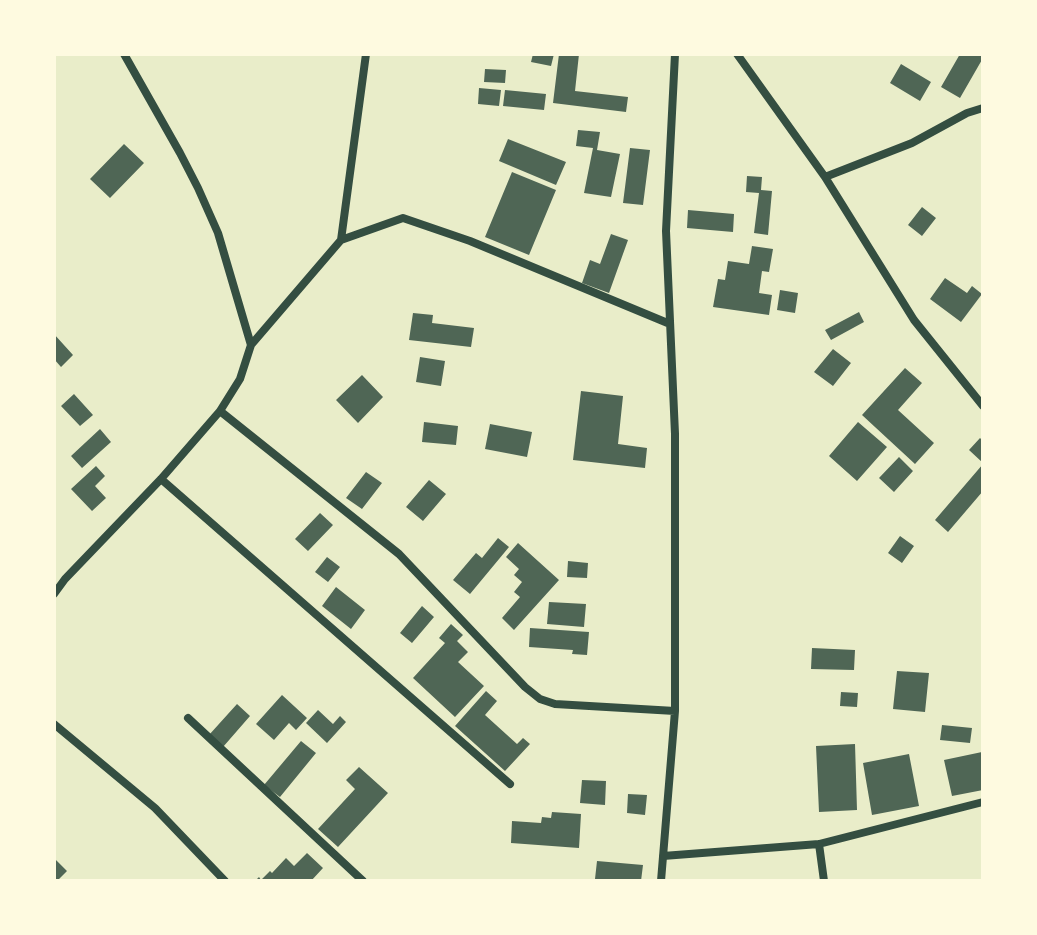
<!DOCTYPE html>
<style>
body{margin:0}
#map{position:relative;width:1037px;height:935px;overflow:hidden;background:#e9edc9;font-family:"Nunito Sans",sans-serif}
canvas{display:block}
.frame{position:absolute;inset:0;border:56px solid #fefae0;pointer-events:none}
</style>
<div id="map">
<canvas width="1037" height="935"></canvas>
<div class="frame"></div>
</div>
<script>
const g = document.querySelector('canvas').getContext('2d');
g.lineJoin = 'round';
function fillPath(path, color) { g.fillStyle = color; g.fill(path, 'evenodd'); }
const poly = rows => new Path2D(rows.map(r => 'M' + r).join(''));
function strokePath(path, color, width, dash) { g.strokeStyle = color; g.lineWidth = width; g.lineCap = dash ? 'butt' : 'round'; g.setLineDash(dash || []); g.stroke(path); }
fillPath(poly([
 [533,54,554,54,551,66,531,62],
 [559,54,579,54,575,91,628,97,626,112,553,103],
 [960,54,983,54,983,58,960,98,941,87],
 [901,64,931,82,920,101,890,83],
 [485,69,506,70,505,83,484,82],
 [479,88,501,90,499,106,478,104],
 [505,90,546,94,544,110,503,106],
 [578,130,600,132,597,150,620,154,611,197,584,193,593,148,576,146],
 [508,139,566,162,556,185,499,161],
 [124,144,144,163,110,198,90,179],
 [630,148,650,150,643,205,623,203],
 [512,172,556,190,529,255,485,237],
 [747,176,762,177,761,190,772,191,768,235,754,233,759,193,746,192],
 [922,207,936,218,922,236,908,225],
 [688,210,734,214,733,232,687,228],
 [611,234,628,240,609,293,582,283,590,260,600,264],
 [752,246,773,249,769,272,762,271,759,293,772,295,769,315,713,307,718,279,725,280,728,261,749,264],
 [945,278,967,293,972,286,982,294,961,322,930,299],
 [780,290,798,293,795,313,777,310],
 [859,312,864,322,831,340,825,330],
 [413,313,433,315,432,323,474,328,471,347,409,340],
 [54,334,73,355,61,367,54,359],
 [833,349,851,363,833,386,814,372],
 [420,357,445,361,441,386,416,382],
 [905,368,922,383,898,410,934,443,915,464,862,415],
 [362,375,383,397,358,423,336,400],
 [581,391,623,396,618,444,647,448,645,468,573,460],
 [74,394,93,415,80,426,61,406],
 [424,422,458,426,456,445,422,442],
 [858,422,887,447,857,481,829,456],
 [490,424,532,432,527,457,485,449],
 [100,429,111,442,82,468,71,456],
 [980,438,983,441,983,463,969,450],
 [899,457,913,471,894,492,879,478],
 [983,464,983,491,948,532,935,520],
 [96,466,105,476,95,486,106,498,92,511,71,489],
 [366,472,382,483,362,509,346,498],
 [429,480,446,494,423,521,406,507],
 [320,513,333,525,308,551,295,539],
 [900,536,914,546,902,563,888,553],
 [498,538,509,547,470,594,453,580,476,553,482,558],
 [518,543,559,580,514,630,502,618,520,597,514,592,522,582,514,575,519,569,506,557],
 [327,557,340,567,328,582,315,572],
 [568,561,588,563,587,578,567,577],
 [336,587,365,610,351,629,322,606],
 [549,602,586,604,584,627,547,624],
 [422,606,434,617,412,643,400,633],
 [451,624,463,635,457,641,468,652,458,662,484,686,455,717,413,678,445,643,439,638],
 [530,628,589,632,587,655,572,654,573,650,529,647],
 [812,648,855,650,854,670,811,669],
 [897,671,929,673,925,712,893,709],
 [486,691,497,701,485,715,517,744,523,738,530,744,505,771,455,726],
 [841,692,858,693,857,707,840,706],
 [282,695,307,718,296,730,289,723,274,740,256,724],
 [237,704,250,716,223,747,209,735],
 [318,710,333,724,340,716,346,722,327,743,306,723],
 [942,725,972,728,970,743,940,740],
 [301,741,316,753,280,797,264,785],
 [855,744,857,810,819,812,816,746],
 [982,752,983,790,952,796,944,760],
 [909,754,919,806,872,815,863,763],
 [359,767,388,793,338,847,318,829,355,789,346,780],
 [582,780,606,781,605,805,580,803],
 [628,794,647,795,645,815,627,813],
 [552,812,581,814,579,848,511,843,512,821,541,823,542,817,551,818],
 [307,853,323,868,311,881,255,881,259,877,261,880,270,871,272,873,286,858,294,866],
 [54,858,67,871,57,881,54,881],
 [597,861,643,865,641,881,595,879]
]), '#4f6655');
strokePath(poly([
 [737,54,825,177,914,320,983,406],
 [825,177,912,143,967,113,983,108],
 [341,240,366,54],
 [251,345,341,240,403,218,470,241,670,324],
 [220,411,399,554,525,687,540,699,555,704,675,711],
 [161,479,510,784],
 [54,594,65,579,161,479,220,411,240,379,251,345,218,233,198,188,180,153,124,54],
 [188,718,363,881],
 [54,724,155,808,225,881],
 [819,844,824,881],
 [663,856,819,844,983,802],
 [661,881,675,711,675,434,666,231,675,54]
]), '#344e41', 8);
</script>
